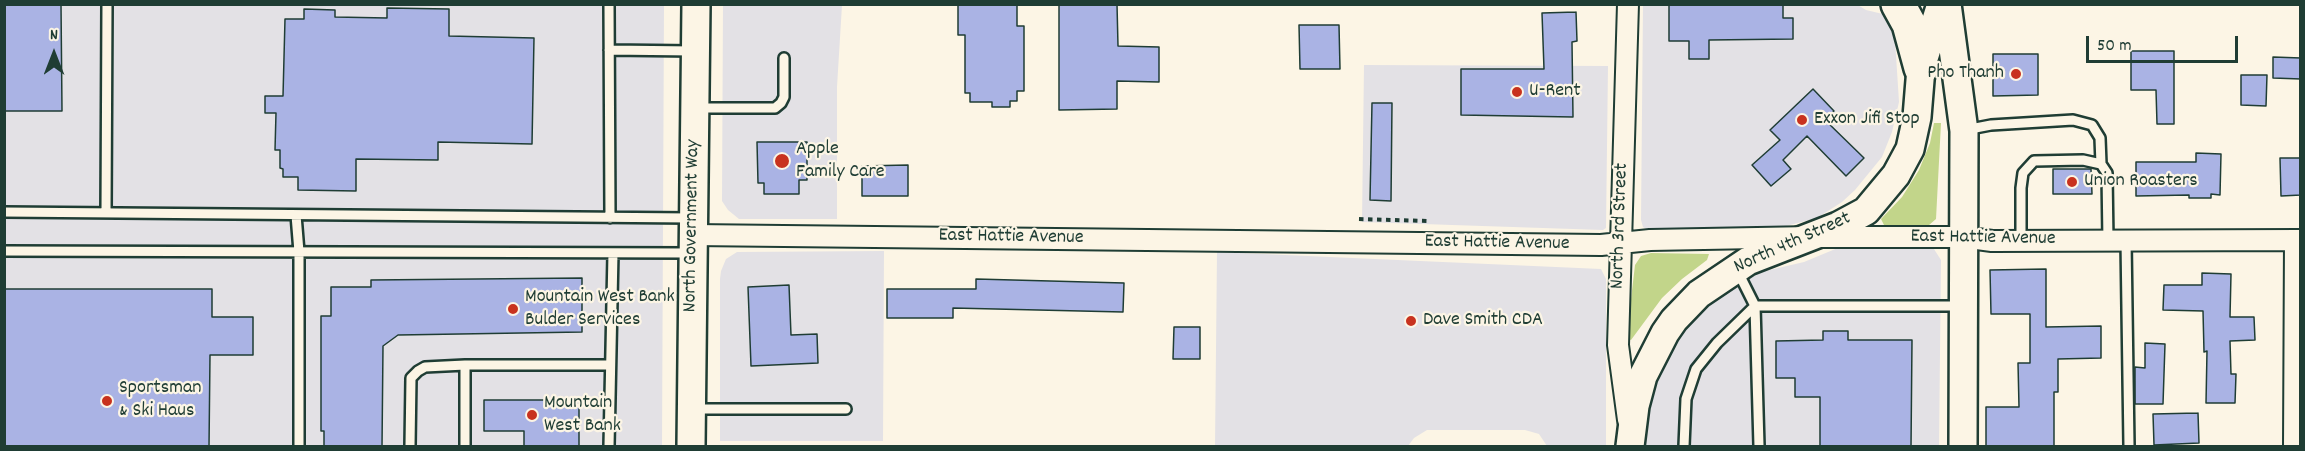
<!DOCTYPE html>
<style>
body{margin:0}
#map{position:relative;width:2305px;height:451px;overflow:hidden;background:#fcf5e5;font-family:Dekko,sans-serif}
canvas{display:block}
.frame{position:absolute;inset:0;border:6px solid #1f3d34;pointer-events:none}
.north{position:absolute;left:24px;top:24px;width:60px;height:60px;-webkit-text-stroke:4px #fcf5e5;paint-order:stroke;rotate:0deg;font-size:16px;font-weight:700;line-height:24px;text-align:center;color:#1f3d34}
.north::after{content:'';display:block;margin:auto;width:21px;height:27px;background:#1f3d34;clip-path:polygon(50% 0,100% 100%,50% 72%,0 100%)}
.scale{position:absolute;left:2086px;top:36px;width:152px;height:27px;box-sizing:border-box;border:3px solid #1f3d34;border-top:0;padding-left:8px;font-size:18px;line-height:21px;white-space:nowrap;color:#1f3d34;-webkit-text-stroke:4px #fcf5e5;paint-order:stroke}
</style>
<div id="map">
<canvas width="2305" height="451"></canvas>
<div class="frame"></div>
<div class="north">N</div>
<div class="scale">50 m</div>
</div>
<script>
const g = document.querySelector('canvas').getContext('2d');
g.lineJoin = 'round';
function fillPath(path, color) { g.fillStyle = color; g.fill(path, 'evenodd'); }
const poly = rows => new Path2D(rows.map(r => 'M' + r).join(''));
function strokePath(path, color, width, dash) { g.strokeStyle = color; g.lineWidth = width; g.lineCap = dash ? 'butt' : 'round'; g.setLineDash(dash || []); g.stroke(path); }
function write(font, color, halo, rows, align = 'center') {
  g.font = font + ' Dekko,sans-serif'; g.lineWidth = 4.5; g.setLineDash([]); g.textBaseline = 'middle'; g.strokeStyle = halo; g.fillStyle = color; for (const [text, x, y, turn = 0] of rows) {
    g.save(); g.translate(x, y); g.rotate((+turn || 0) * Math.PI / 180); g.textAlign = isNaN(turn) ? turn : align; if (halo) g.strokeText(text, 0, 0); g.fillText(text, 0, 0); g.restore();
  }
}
fillPath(poly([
 [1856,4,1866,10,1887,15,1895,40,1899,102,1892,132,1882,157,1855,190,1842,202,1817,218,1759,233,1652,232,1643,227,1641,220,1643,5],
 [4,5,664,5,662,446,5,446],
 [723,5,842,5,837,87,837,219,739,219,728,210,722,201],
 [1364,65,1608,66,1606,228,1603,230,1362,222],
 [1845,245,1932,246,1941,260,1939,446,1643,446,1649,403,1656,380,1679,337,1693,319,1718,297,1761,272,1804,262],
 [884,251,883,441,720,441,720,279,721,271,726,259,737,252],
 [1217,252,1601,269,1606,279,1606,446,1547,446,1539,434,1525,430,1427,430,1414,438,1408,446,1215,446]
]), '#e3e1e5');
fillPath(poly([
 [1934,123,1941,123,1936,219,1929,225,1884,225,1881,219,1902,197,1919,170,1930,143],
 [1651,253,1709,254,1707,260,1682,279,1662,298,1631,340,1628,339,1627,333,1635,265,1641,256]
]), '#c2d58a');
const building = poly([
 [4,4,61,4,62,111,4,111,4,4],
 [1059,4,1117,4,1118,46,1159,47,1159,82,1117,81,1117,109,1059,110,1059,4],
 [1669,4,1783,4,1783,18,1793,18,1793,39,1709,40,1709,59,1689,59,1689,41,1669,41,1669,4],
 [958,5,1017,5,1017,26,1024,26,1024,91,1017,91,1017,101,1010,101,1010,107,992,107,992,102,970,102,970,93,965,93,965,35,958,35,958,5],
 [387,8,449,9,449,36,534,38,532,144,438,142,438,160,356,159,356,191,298,190,298,177,283,177,283,169,280,168,280,150,275,150,276,113,265,113,265,96,283,96,285,19,304,19,304,9,335,10,335,17,387,18,387,8],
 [1576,12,1577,41,1572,42,1573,117,1461,115,1461,69,1544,69,1542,13,1576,12],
 [1299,25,1339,25,1340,69,1300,69,1299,25],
 [2131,51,2174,51,2174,124,2157,124,2156,90,2131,90,2131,51],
 [1993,54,2038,54,2038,95,1993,96,1993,54],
 [2273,57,2301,58,2301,79,2273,78,2273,57],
 [2241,75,2267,75,2266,106,2241,105,2241,75],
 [1813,89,1834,111,1825,120,1864,158,1846,176,1807,136,1783,160,1791,169,1771,186,1752,165,1780,140,1770,130,1813,89],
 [1372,103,1392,103,1391,201,1370,200,1372,103],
 [757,142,807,142,807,180,799,180,799,194,764,194,764,183,758,183,757,142],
 [2196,153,2221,154,2220,195,2211,194,2211,198,2189,198,2189,195,2136,196,2136,162,2196,162,2196,153],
 [2280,158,2301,158,2301,195,2281,196,2280,158],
 [908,165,908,196,862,196,862,166,908,165],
 [2053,169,2091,169,2092,194,2053,194,2053,169],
 [2046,269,2046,327,2101,326,2101,358,2058,359,2058,392,2054,392,2054,447,1986,447,1986,407,2019,407,2018,363,2030,363,2030,314,1991,314,1990,270,2046,269],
 [2202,273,2231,274,2230,317,2254,317,2255,340,2230,341,2231,374,2236,374,2235,403,2206,403,2207,351,2204,352,2203,311,2163,310,2164,285,2202,285,2202,273],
 [582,278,582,332,398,335,383,346,382,447,324,447,324,431,321,431,321,316,331,316,331,287,371,287,371,280,582,278],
 [976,279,1124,283,1123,312,953,308,953,318,887,318,887,289,976,289,976,279],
 [789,285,791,335,817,334,818,363,751,366,748,287,789,285],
 [4,289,212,289,212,317,253,317,253,355,210,355,209,447,4,447,4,289],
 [1174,327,1200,327,1200,359,1173,359,1174,327],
 [1823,331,1848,331,1848,340,1912,340,1911,447,1820,447,1820,397,1795,397,1795,378,1776,378,1776,341,1823,340,1823,331],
 [2145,343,2165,344,2163,404,2135,404,2135,367,2145,368,2145,343],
 [484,400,579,400,579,447,524,447,524,431,484,431,484,400],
 [2198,413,2199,443,2154,445,2153,414,2198,413]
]);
fillPath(building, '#aab3e4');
strokePath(building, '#1f3d34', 1.5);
const lane = poly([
 [609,4,610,218],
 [609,50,694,51],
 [697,108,775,108,781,103,784,97,784,58],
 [1965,130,1991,125,2073,120,2092,125,2100,138,2101,164],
 [4,212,691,218],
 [106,213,107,4],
 [296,215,299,252,299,446],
 [2021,241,2021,188,2023,173,2034,161,2083,160,2101,164,2107,173,2108,241],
 [2126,241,2129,446],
 [4,251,690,253],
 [1737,270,1755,306,1962,306],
 [1755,306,1759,446],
 [694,409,846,409],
 [410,446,411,378,418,371,425,367,465,365],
 [465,446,465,365,610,365],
 [609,446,613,253],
 [1684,446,1686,399,1696,369,1717,343,1755,306]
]);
const street = poly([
 [1628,4,1618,345,1628,420],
 [693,235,1601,245,1650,240,1811,237,1962,237,1992,241,2300,240],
 [2294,446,2295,240]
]);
const secondary = poly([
 [1947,4,1964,131,1963,446],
 [691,446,696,4],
 [1630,446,1635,406,1643,376,1665,333,1674,320,1699,294,1748,261,1838,226,1866,211,1896,175,1910,149,1917,117,1921,68,1941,4]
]);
const highway = poly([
 [1898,4,1909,24,1921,68]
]);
strokePath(lane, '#1f3d34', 14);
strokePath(street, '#1f3d34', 24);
strokePath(secondary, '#1f3d34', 32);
strokePath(highway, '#1f3d34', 38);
strokePath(poly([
 [1359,219,1430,221]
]), '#1f3d34', 4, [4.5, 4.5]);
strokePath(lane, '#fcf5e5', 9);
strokePath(street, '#fcf5e5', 20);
strokePath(secondary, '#fcf5e5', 27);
strokePath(highway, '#fcf5e5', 33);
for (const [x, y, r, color] of [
 [2016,74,6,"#c8321e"],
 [1517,92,6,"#c8321e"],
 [1802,120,6,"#c8321e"],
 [782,161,8,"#c8321e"],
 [2072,182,6,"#c8321e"],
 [513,309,6,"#c8321e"],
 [1411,321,6,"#c8321e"],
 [107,401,6,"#c8321e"],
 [532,415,6,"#c8321e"]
]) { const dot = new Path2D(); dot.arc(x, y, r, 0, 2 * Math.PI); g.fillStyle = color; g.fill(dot); strokePath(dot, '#fcf5e5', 2); }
write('20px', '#1f3d34', '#fcf5e5', [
 ["Pho Thanh",2004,74,"right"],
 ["U-Rent",1529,92],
 ["Exxon Jifi Stop",1814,120],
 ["Apple",796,150],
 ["Family Care",796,173],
 ["Union Roasters",2084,182],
 ["Mountain West Bank",525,298],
 ["Bulder Services",525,321],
 ["Dave Smith CDA",1423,321],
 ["Sportsman",119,389],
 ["& Ski Haus",119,412],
 ["Mountain",544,404],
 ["West Bank",544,427]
], 'left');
write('20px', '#1f3d34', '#fcf5e5', [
 ["North Government Way",693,226,-89],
 ["North 3rd Street",1621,226,-88],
 ["East Hattie Avenue",1011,238,1],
 ["East Hattie Avenue",1983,239,1],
 ["East Hattie Avenue",1497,244,1],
 ["North 4th Street",1793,244,-24]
]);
</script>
